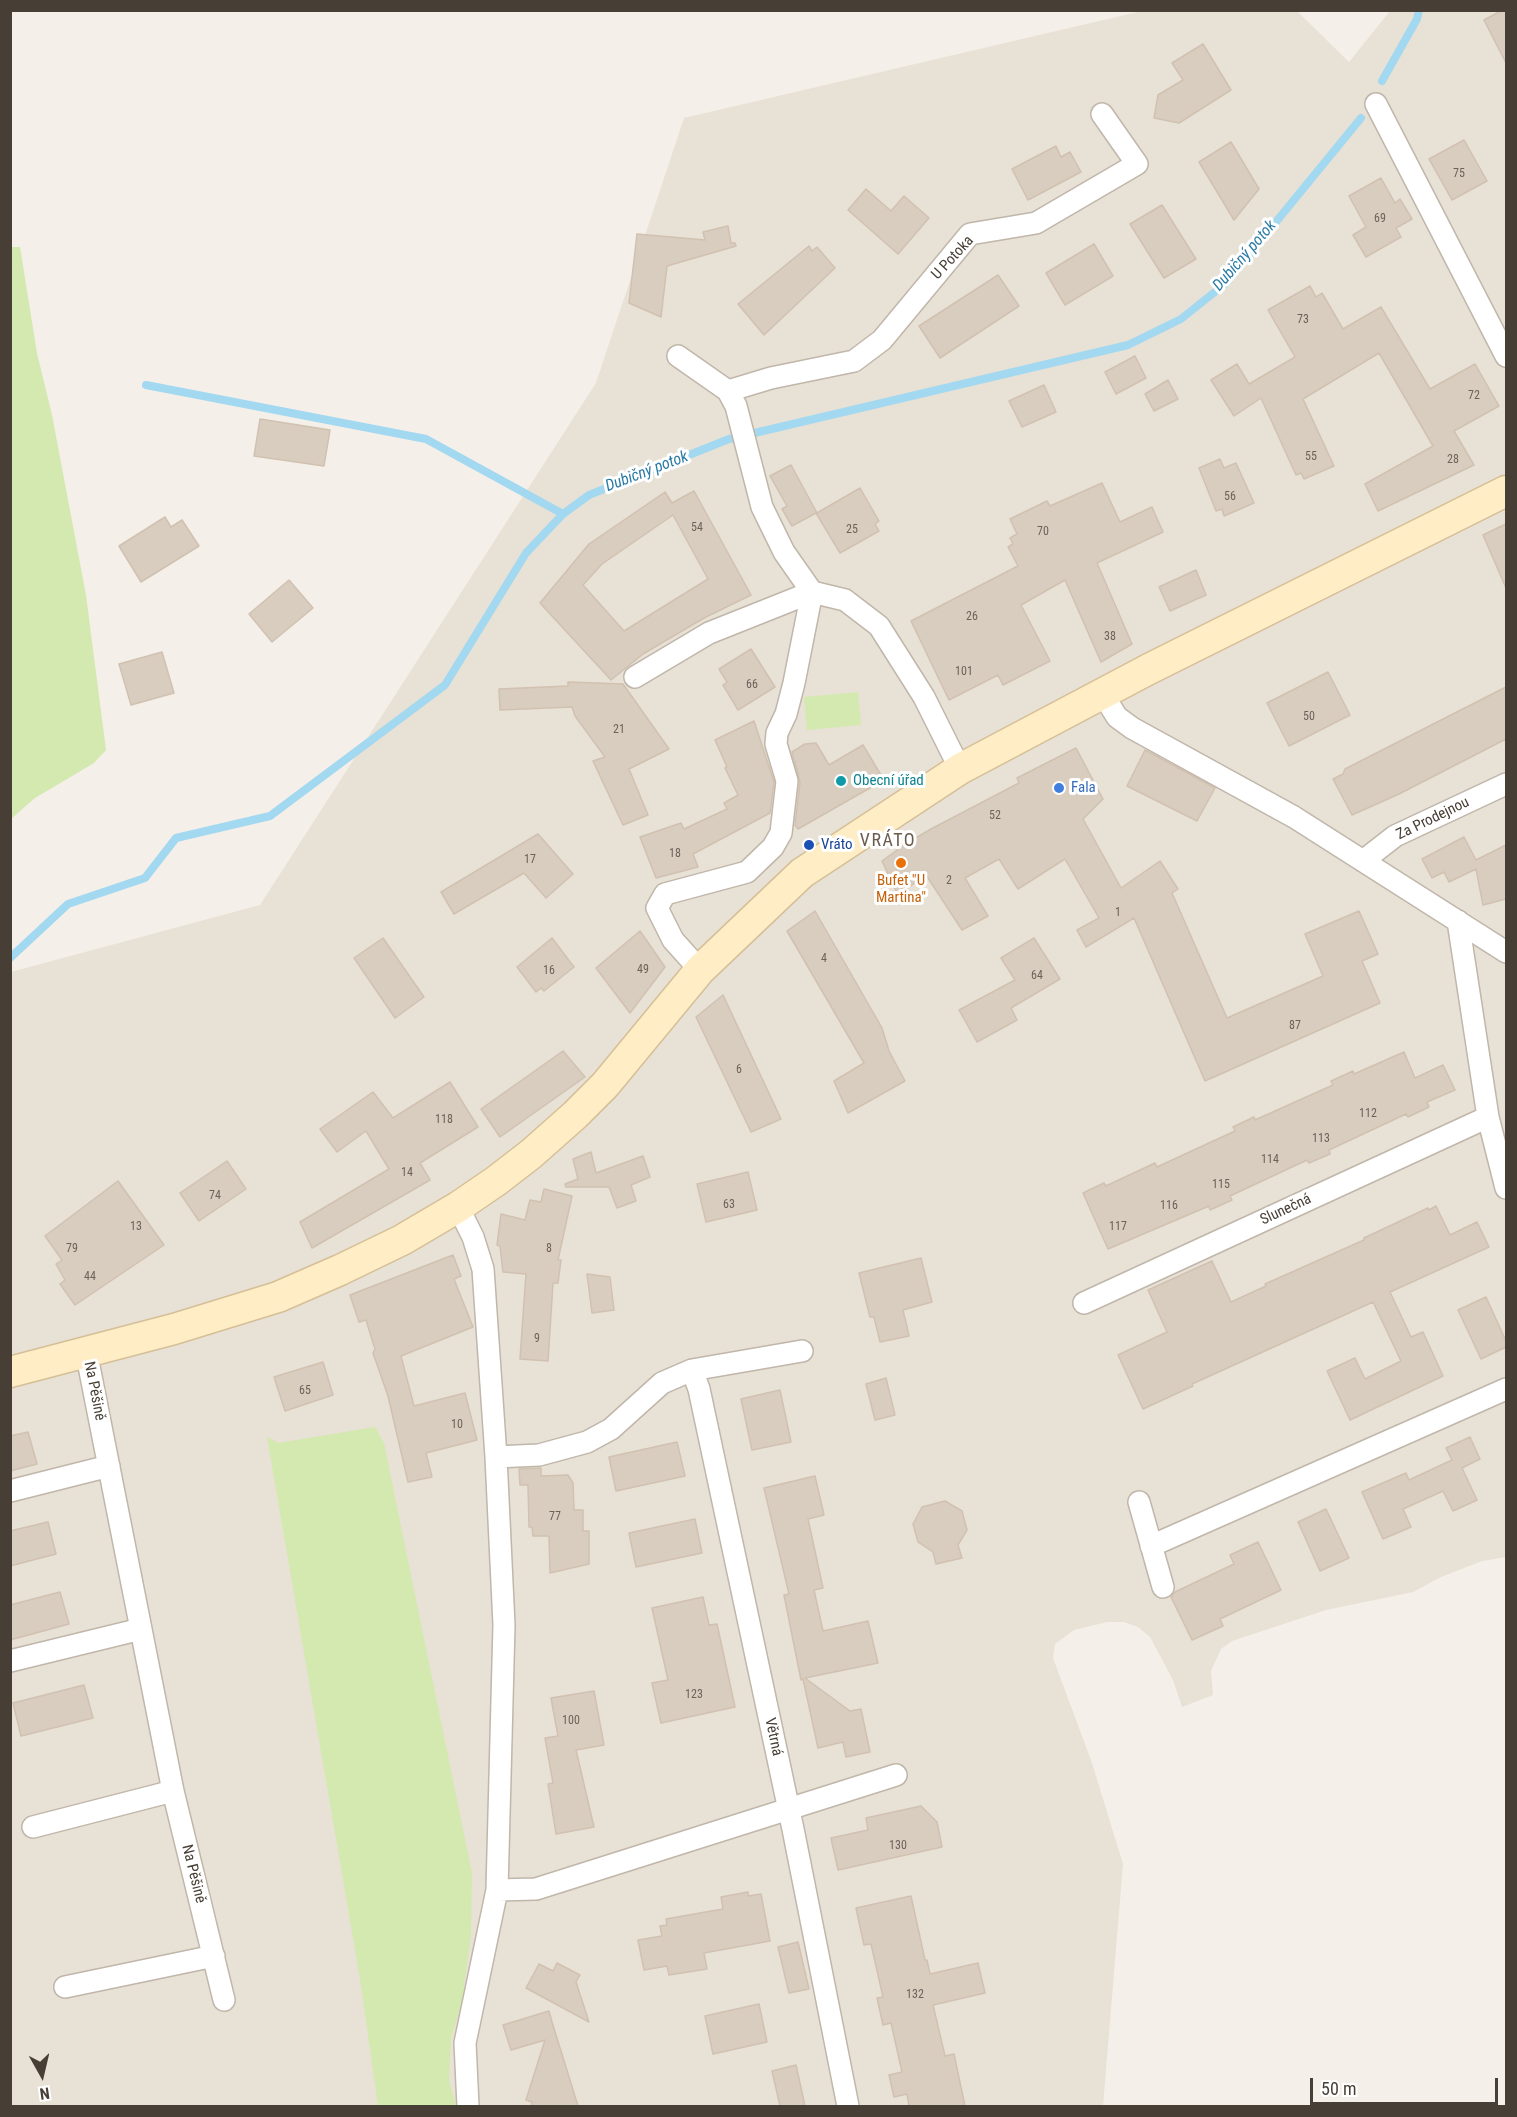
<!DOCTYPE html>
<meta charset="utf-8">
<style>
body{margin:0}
#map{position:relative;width:1517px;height:2117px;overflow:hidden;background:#f4efe8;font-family:"Roboto Condensed",sans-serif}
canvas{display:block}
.frame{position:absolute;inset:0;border:12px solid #473f36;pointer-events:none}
.north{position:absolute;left:12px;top:2045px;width:60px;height:60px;-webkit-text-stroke:4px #fff;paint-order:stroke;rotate:172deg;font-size:16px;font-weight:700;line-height:24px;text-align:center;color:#473f36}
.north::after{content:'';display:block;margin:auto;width:21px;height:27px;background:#473f36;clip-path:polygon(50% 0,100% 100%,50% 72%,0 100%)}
.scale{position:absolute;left:1310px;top:2078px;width:188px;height:27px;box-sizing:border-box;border:3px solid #473f36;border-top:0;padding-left:8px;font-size:18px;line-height:21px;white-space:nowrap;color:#473f36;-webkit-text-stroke:4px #fff;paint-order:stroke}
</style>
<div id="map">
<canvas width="1517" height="2117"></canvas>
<div class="frame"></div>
<div class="north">N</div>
<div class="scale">50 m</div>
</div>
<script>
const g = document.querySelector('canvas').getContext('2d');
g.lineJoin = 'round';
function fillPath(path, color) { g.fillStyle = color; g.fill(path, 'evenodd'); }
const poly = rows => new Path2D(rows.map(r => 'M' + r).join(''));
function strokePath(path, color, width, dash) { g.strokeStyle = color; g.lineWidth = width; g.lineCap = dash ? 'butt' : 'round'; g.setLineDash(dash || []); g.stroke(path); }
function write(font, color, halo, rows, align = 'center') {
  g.font = font + ' "Roboto Condensed",sans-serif'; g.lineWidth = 6; g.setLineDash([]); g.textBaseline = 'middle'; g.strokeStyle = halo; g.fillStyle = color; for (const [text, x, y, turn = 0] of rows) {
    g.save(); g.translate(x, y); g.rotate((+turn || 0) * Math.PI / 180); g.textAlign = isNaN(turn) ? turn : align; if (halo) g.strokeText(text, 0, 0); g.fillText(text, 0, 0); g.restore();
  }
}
fillPath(poly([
 [1142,11,1297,11,1349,62,1390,11,1506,11,1506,1557,1482,1561,1441,1577,1413,1592,1326,1610,1232,1641,1221,1649,1211,1671,1213,1695,1182,1707,1173,1680,1150,1637,1138,1627,1124,1622,1107,1622,1074,1630,1055,1644,1053,1658,1092,1763,1123,1864,1103,2106,11,2106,11,972,260,905,596,383,684,118]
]), '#e8e1d5');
fillPath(poly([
 [11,247,20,247,37,353,52,415,86,595,106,750,94,763,35,798,11,819],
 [858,692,861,725,807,730,804,697],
 [375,1427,384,1443,472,1873,471,1935,462,2001,451,2039,449,2080,456,2106,378,2106,360,1979,267,1437,278,1443]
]), '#d4e9b0');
strokePath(poly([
 [1382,81,1417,19,1419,10],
 [146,385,426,439,563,514],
 [10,958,68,904,145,878,176,838,270,816,445,685,526,553,563,514,589,495,729,439,1128,345,1181,319,1226,283,1361,118]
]), '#a3d8f1', 8);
const building = poly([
 [1503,10,1506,10,1506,63,1484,20,1503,10],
 [1203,44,1231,90,1179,123,1154,118,1158,95,1183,80,1172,63,1203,44],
 [1464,140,1487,181,1452,200,1429,159,1464,140],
 [1231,142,1259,189,1234,220,1199,162,1231,142],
 [1056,146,1061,157,1070,152,1081,172,1028,200,1012,169,1056,146],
 [1381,178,1395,203,1400,199,1412,219,1396,228,1401,237,1366,257,1353,235,1366,227,1349,196,1381,178],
 [866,189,891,211,904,196,929,218,898,254,848,210,866,189],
 [1162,205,1196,259,1164,278,1130,224,1162,205],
 [728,226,731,243,735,243,736,246,667,266,661,317,629,303,637,234,705,240,703,232,728,226],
 [1094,244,1113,276,1065,305,1046,273,1094,244],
 [809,246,812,251,817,247,835,268,764,335,738,304,809,246],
 [998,275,1019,306,940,358,919,326,998,275],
 [1310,286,1316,297,1322,293,1343,329,1381,307,1430,389,1475,364,1499,406,1454,431,1474,465,1378,511,1365,484,1433,446,1379,353,1303,399,1334,466,1304,479,1301,473,1296,475,1261,398,1234,416,1211,380,1237,364,1249,384,1295,357,1268,310,1310,286],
 [1135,356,1146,378,1116,394,1105,372,1135,356],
 [1168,380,1178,399,1154,411,1145,394,1168,380],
 [1044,385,1056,412,1022,427,1009,401,1044,385],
 [260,419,330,430,324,466,254,456,260,419],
 [1220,459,1224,468,1236,463,1254,503,1224,516,1222,509,1216,511,1199,468,1220,459],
 [791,465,817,513,860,488,879,521,875,524,879,531,840,553,816,513,792,526,782,509,787,506,770,476,791,465],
 [1102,483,1120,522,1152,507,1163,532,1097,563,1132,644,1101,662,1065,580,1021,605,1050,661,1003,685,998,675,949,700,911,621,1018,566,1008,547,1013,544,1010,538,1017,534,1010,519,1047,501,1050,506,1102,483],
 [694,491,751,595,704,618,643,654,611,680,540,603,589,544,665,492,672,503,694,491],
 [673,515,708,579,624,631,583,585,602,564,673,515],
 [165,517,171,527,182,520,199,546,141,582,119,546,165,517],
 [1506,524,1506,588,1483,535,1506,524],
 [1196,570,1206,595,1170,611,1159,587,1196,570],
 [289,580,313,608,272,642,249,614,289,580],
 [751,649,775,687,738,710,723,685,727,682,719,669,751,649],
 [162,652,174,693,131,705,119,664,162,652],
 [1328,672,1350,715,1289,746,1267,703,1328,672],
 [568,682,623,684,669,749,629,769,648,815,623,825,593,761,605,757,575,716,572,707,500,710,499,689,568,686,568,682],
 [1506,687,1506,739,1399,794,1352,815,1333,779,1343,774,1345,769,1506,687],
 [754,721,774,782,770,813,693,854,698,867,656,878,640,837,681,823,684,829,727,809,724,803,738,795,725,768,727,767,715,740,754,721],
 [816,743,829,765,863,745,884,780,798,829,795,825,800,782,792,752,805,744,816,743],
 [1076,748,1103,799,1083,819,1121,888,1160,861,1178,889,1172,893,1227,1018,1323,976,1305,934,1359,911,1378,954,1362,961,1380,1003,1205,1081,1134,918,1086,947,1077,930,1099,918,1065,859,1018,889,999,859,965,878,988,916,962,930,926,875,898,895,882,861,904,845,931,829,1019,783,1017,778,1076,748],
 [1145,750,1215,788,1197,821,1127,786,1145,750],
 [538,834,573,874,546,898,524,873,454,914,441,892,538,834],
 [1464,837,1476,860,1506,845,1506,899,1483,905,1476,869,1449,882,1444,872,1432,878,1422,859,1464,837],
 [815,911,882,1028,889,1051,905,1081,848,1113,834,1081,864,1063,787,931,815,911],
 [640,931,665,967,630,1013,596,968,640,931],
 [383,938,424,997,395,1018,354,958,383,938],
 [552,938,574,967,544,991,541,988,536,992,517,967,552,938],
 [1034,938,1060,979,1011,1008,1017,1020,977,1042,959,1010,1015,980,1001,958,1034,938],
 [723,995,781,1119,751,1132,696,1017,723,995],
 [563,1051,585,1077,500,1137,481,1109,563,1051],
 [1404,1052,1415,1078,1443,1065,1455,1090,1427,1102,1429,1107,1408,1117,1406,1114,1329,1150,1330,1154,1309,1163,1307,1160,1230,1196,1232,1200,1210,1210,1209,1206,1108,1249,1083,1193,1104,1183,1106,1186,1155,1163,1157,1167,1235,1131,1233,1127,1254,1117,1255,1120,1333,1085,1331,1081,1353,1071,1354,1074,1404,1052],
 [450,1082,478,1127,420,1163,430,1180,312,1248,300,1222,389,1169,366,1131,337,1152,320,1129,373,1092,393,1118,450,1082],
 [591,1152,596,1173,643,1156,650,1177,631,1185,636,1201,617,1208,609,1187,566,1187,565,1184,578,1179,573,1159,591,1152],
 [227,1161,246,1189,199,1221,180,1193,227,1161],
 [748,1172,757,1210,706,1222,697,1184,748,1172],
 [118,1181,164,1245,75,1305,60,1284,65,1280,56,1264,62,1260,45,1236,118,1181],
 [544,1189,572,1196,558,1260,561,1260,558,1283,553,1283,548,1361,520,1359,526,1274,503,1272,500,1246,497,1245,501,1214,525,1220,530,1200,541,1202,544,1189],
 [1436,1206,1450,1235,1477,1222,1489,1247,1390,1292,1411,1337,1423,1332,1443,1376,1350,1420,1327,1371,1355,1358,1365,1379,1401,1361,1373,1302,1192,1384,1193,1386,1143,1409,1118,1355,1167,1332,1148,1290,1212,1261,1231,1302,1266,1286,1265,1284,1364,1240,1364,1238,1428,1208,1429,1210,1436,1206],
 [453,1255,461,1276,454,1279,473,1327,401,1356,414,1406,465,1393,477,1440,426,1453,432,1477,408,1482,388,1396,373,1353,375,1349,366,1320,359,1322,350,1295,453,1255],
 [921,1258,932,1302,903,1310,909,1336,880,1342,874,1317,870,1317,859,1273,921,1258],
 [587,1274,610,1277,614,1310,592,1313,587,1274],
 [1486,1297,1506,1341,1506,1347,1481,1359,1458,1310,1486,1297],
 [323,1362,333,1395,285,1411,274,1377,323,1362],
 [886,1378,895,1415,875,1420,866,1384,886,1378],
 [780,1390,791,1442,752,1450,741,1399,780,1390],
 [28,1432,37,1464,10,1471,10,1436,28,1432],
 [1470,1437,1480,1459,1462,1468,1477,1500,1453,1511,1443,1491,1403,1509,1411,1527,1383,1539,1362,1492,1406,1473,1409,1480,1452,1460,1446,1448,1470,1437],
 [677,1442,685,1476,616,1491,609,1457,677,1442],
 [541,1468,541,1476,568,1475,573,1483,574,1510,583,1510,583,1531,589,1531,589,1564,550,1573,549,1536,533,1536,532,1527,529,1527,528,1485,520,1485,519,1469,541,1468],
 [815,1476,824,1515,808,1519,823,1588,814,1590,823,1631,868,1621,878,1663,805,1678,850,1711,861,1709,870,1752,846,1757,843,1742,818,1748,803,1679,801,1680,784,1595,789,1594,764,1488,815,1476],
 [945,1501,962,1511,967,1530,958,1545,962,1558,936,1564,933,1552,918,1542,913,1524,922,1507,945,1501],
 [1326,1509,1349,1558,1320,1571,1298,1522,1326,1509],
 [695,1519,702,1553,636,1567,629,1533,695,1519],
 [48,1522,56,1554,10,1566,10,1531,48,1522],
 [1258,1542,1281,1590,1220,1619,1223,1626,1192,1640,1171,1597,1175,1592,1234,1564,1230,1555,1258,1542],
 [60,1592,69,1624,10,1640,10,1605,60,1592],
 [703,1597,709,1625,717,1624,735,1707,661,1723,652,1683,668,1680,652,1608,703,1597],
 [84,1685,93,1718,21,1736,13,1703,84,1685],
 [594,1691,604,1745,576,1750,594,1827,556,1834,548,1784,553,1783,545,1738,558,1736,551,1698,594,1691],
 [921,1806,937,1822,942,1847,838,1870,831,1838,868,1830,866,1818,921,1806],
 [748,1892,748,1896,761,1894,770,1941,704,1953,707,1969,669,1975,667,1966,644,1970,638,1940,662,1936,660,1926,667,1925,666,1919,723,1909,721,1897,748,1892],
 [911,1896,925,1960,927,1960,930,1974,978,1963,985,1993,933,2005,945,2056,954,2054,965,2106,909,2106,907,2094,894,2097,889,2075,902,2072,891,2023,883,2025,877,1998,883,1997,871,1944,864,1945,856,1908,911,1896],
 [798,1942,809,1989,789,1993,778,1947,798,1942],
 [557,1963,580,1975,576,1982,589,2022,526,1988,539,1964,553,1971,557,1963],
 [759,2004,767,2042,713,2054,705,2016,759,2004],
 [549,2011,552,2022,578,2106,531,2106,532,2102,526,2100,545,2040,511,2050,503,2025,549,2011],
 [796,2065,805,2106,780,2106,772,2071,796,2065]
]);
fillPath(building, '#d9cdc0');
strokePath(building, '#d1c1b0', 1.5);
const street = poly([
 [1376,104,1506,356],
 [678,356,728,391,736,406,762,507,784,552,812,592,845,600,879,626,924,697,960,769],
 [728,391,771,378,854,361,882,340,970,234,1036,223,1137,164,1102,114],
 [635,677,709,633,812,592],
 [1102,693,1117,717,1132,728,1294,817,1506,952],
 [1363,861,1395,836,1506,784],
 [1458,921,1488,1117,1506,1188],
 [700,970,673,940,657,908,665,894,747,872,773,847,781,833,787,781,776,744,777,733,786,714,794,683,812,592],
 [458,1207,473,1237,483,1269,496,1457,504,1625,497,1890,465,2043,468,2106],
 [1084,1303,1488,1117],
 [86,1351,173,1791,224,2000],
 [692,1370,699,1389,793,1829,848,2106],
 [496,1457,539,1455,587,1442,611,1429,662,1383,692,1370,802,1351],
 [10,1491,109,1466],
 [1139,1502,1163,1587],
 [1151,1546,1506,1389],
 [10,1661,141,1629],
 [33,1827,173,1791],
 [497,1890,536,1889,896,1775],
 [65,1987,214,1956]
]);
const secondary = poly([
 [10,1372,174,1329,278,1297,340,1270,402,1240,458,1207,496,1181,531,1154,575,1115,605,1085,700,970,802,873,960,769,1149,669,1506,491]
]);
strokePath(street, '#c0b6aa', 24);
strokePath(secondary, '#d5bf97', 33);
strokePath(street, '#fff', 21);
strokePath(secondary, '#ffedc6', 30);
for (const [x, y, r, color] of [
 [841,781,6,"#0f9aa8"],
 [1059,788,6,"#3f7fe0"],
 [809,845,6,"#1a4fb4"],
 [901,863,6,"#e8710a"]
]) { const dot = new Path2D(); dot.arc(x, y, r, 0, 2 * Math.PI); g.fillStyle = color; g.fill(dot); strokePath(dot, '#fff', 2); }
write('12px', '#6c6258', null, [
 ["75",1459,174],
 ["69",1380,219],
 ["73",1303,320],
 ["72",1474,396],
 ["55",1311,457],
 ["28",1453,460],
 ["56",1230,497],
 ["54",697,528],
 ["25",852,530],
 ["70",1043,532],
 ["26",972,617],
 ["38",1110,637],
 ["101",964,672],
 ["66",752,685],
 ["50",1309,717],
 ["21",619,730],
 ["52",995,816],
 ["18",675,854],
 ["17",530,860],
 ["2",949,881],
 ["1",1118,913],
 ["4",824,959],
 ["49",643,970],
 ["16",549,971],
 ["64",1037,976],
 ["87",1295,1026],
 ["6",739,1070],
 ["112",1368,1114],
 ["118",444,1120],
 ["113",1321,1139],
 ["114",1270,1160],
 ["14",407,1173],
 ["115",1221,1185],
 ["74",215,1196],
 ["63",729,1205],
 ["116",1169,1206],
 ["13",136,1227],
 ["117",1118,1227],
 ["79",72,1249],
 ["8",549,1249],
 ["44",90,1277],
 ["9",537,1339],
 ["65",305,1391],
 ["10",457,1425],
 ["77",555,1517],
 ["123",694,1695],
 ["100",571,1721],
 ["130",898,1846],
 ["132",915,1995]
]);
write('15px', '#473f36', '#fff', [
 ["U Potoka",953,258,-47],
 ["Za Prodejnou",1433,819,-26],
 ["Slunečná",1286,1210,-25],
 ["Na Pěšině",94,1391,79],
 ["Větrná",773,1737,78],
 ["Na Pěšině",193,1874,76]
]);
write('15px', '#0d838f', '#fff', [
 ["Obecní úřad",853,781]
], 'left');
write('15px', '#366cbe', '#fff', [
 ["Fala",1071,788]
], 'left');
write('15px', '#164399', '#fff', [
 ["Vráto",821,845]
], 'left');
write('15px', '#c56008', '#fff', [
 ["Bufet \"U",901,881],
 ["Martina\"",901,898]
]);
write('italic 16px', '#2a7ba5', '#fff', [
 ["Dubičný potok",1245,256,-49],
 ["Dubičný potok",647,472,-21]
]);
g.letterSpacing = '1.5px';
write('18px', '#6a5c4d', '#fff', [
 ["VRÁTO",888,841]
]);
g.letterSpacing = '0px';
</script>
